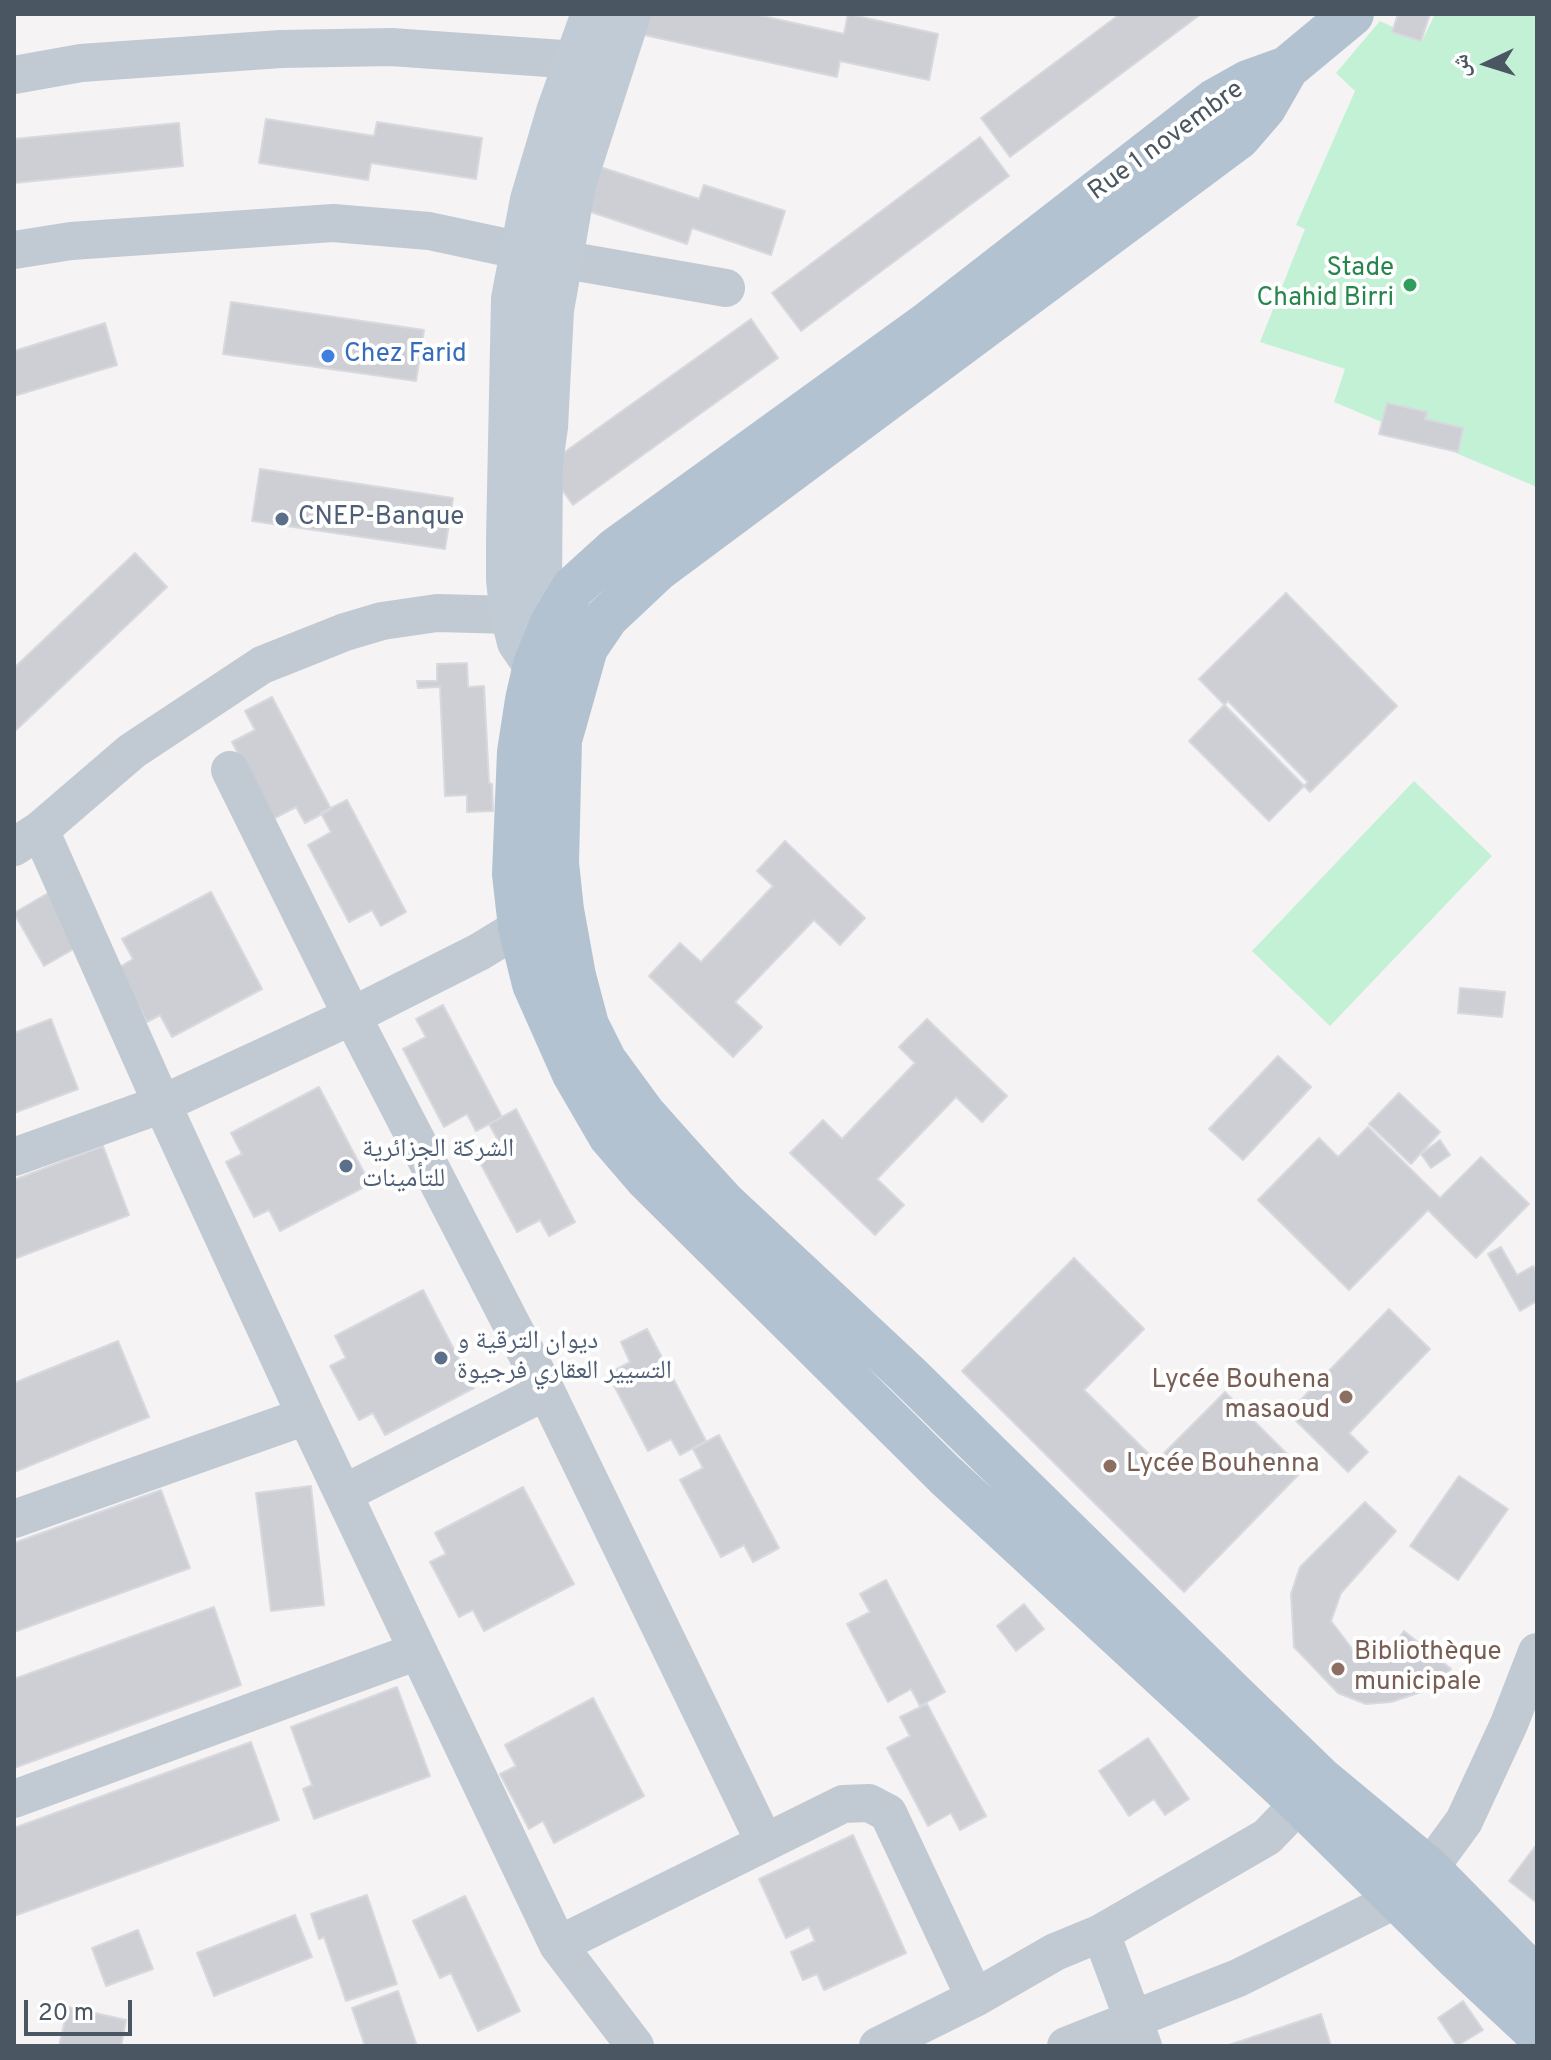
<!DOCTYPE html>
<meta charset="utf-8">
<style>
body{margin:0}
#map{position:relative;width:1551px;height:2060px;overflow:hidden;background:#f5f3f3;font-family:Overpass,"Noto Naskh Arabic",sans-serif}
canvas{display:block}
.frame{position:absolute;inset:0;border:16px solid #4a5661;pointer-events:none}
.north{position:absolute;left:1447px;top:24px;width:80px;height:80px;-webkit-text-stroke:6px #fff;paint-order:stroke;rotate:266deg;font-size:22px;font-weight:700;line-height:32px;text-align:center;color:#4a5661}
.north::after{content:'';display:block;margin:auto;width:28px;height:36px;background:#4a5661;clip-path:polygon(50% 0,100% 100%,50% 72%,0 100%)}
.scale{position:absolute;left:24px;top:2000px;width:108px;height:36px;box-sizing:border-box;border:4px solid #4a5661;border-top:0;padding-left:10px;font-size:24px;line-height:28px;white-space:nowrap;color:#4a5661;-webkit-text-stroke:6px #fff;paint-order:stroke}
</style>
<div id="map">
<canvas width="1551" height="2060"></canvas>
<div class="frame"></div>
<div class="north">ش</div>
<div class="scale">20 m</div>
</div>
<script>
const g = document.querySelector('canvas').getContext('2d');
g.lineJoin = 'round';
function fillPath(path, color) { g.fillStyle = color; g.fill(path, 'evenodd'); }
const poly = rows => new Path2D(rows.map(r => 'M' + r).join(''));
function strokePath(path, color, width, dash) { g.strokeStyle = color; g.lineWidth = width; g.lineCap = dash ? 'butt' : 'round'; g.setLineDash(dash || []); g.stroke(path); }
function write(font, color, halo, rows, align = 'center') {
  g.font = font + ' Overpass,"Noto Naskh Arabic",sans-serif'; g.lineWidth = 8; g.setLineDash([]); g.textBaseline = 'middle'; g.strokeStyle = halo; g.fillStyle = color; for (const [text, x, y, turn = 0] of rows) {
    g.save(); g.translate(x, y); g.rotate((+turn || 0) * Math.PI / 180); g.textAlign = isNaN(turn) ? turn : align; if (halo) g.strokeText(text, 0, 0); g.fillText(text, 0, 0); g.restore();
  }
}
fillPath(poly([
 [1435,14,1537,14,1537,487,1334,402,1345,369,1260,342,1305,229,1296,225,1355,91,1336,73,1380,21,1422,41],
 [1414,781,1492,856,1330,1026,1252,951]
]), '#c3f1d5');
const building = poly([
 [639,14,753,14,844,34,848,14,938,34,929,80,840,61,837,77,635,33,639,14],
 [1120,14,1201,14,1010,157,981,118,1120,14],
 [1398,14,1430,14,1421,41,1392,32,1398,14],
 [266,119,374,136,377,122,482,138,476,179,371,163,368,180,259,163,266,119],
 [179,123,183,166,14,183,14,139,179,123],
 [980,137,1009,176,801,331,772,293,980,137],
 [591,164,699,199,704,185,785,211,771,255,692,228,687,244,576,207,591,164],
 [231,302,424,330,416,381,223,354,231,302],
 [751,319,778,358,573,505,545,466,751,319],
 [105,323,117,365,14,396,14,351,105,323],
 [1387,403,1427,412,1425,419,1463,428,1458,452,1379,434,1387,403],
 [260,469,453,498,445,549,252,521,260,469],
 [135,553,167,587,14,732,14,668,135,553],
 [1286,593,1397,706,1310,792,1199,679,1286,593],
 [467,663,468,687,484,686,489,783,492,784,493,811,467,812,467,795,445,796,440,687,418,688,417,681,437,681,437,664,467,663],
 [272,697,331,809,305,823,296,807,273,819,232,742,255,730,245,711,272,697],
 [1228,701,1308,782,1269,821,1189,741,1228,701],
 [347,800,406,912,381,926,372,910,349,922,308,845,331,832,321,813,347,800],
 [785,841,865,918,840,945,814,920,735,1002,762,1027,733,1057,649,976,680,943,701,962,773,886,757,871,785,841],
 [55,889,86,942,44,966,14,913,55,889],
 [211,892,262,989,172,1037,160,1015,147,1022,118,968,133,959,122,939,211,892],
 [1460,988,1505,992,1502,1017,1458,1013,1460,988],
 [443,1005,502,1117,476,1131,467,1114,444,1127,403,1049,426,1037,416,1019,443,1005],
 [51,1019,78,1089,14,1113,14,1033,51,1019],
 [927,1019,1007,1096,982,1122,956,1097,877,1179,904,1205,875,1235,790,1153,823,1120,842,1139,915,1063,899,1047,927,1019],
 [1278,1056,1311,1087,1243,1160,1209,1129,1278,1056],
 [319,1087,370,1184,280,1231,269,1210,254,1217,226,1162,242,1154,231,1133,319,1087],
 [1399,1093,1440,1132,1411,1164,1369,1124,1399,1093],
 [516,1109,575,1222,549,1236,540,1220,517,1232,476,1155,499,1142,489,1124,516,1109],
 [1368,1127,1440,1198,1481,1157,1529,1204,1476,1258,1428,1210,1349,1290,1258,1200,1319,1138,1338,1157,1368,1127],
 [1440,1140,1450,1155,1431,1168,1421,1154,1440,1140],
 [103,1146,129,1215,14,1259,14,1180,103,1146],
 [1501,1247,1517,1275,1533,1266,1537,1273,1537,1301,1520,1311,1488,1254,1501,1247],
 [1074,1258,1144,1329,1084,1390,1156,1461,1225,1392,1303,1470,1184,1592,962,1371,1074,1258],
 [423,1290,474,1388,385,1435,373,1413,359,1420,330,1366,346,1358,335,1336,423,1290],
 [1389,1309,1430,1349,1349,1433,1368,1452,1348,1472,1288,1413,1389,1309],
 [647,1329,706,1441,680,1455,671,1439,648,1451,608,1374,630,1362,621,1342,647,1329],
 [118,1341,149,1417,14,1472,14,1383,118,1341],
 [719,1435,779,1548,753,1562,744,1545,721,1557,680,1480,703,1468,693,1449,719,1435],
 [1459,1476,1508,1509,1458,1580,1410,1546,1459,1476],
 [311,1486,324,1605,271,1611,256,1493,311,1486],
 [523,1487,574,1584,484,1631,473,1610,459,1617,430,1562,446,1554,435,1533,523,1487],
 [161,1490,190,1568,14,1632,14,1543,161,1490],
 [1365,1502,1396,1531,1341,1593,1331,1621,1356,1654,1372,1654,1391,1649,1404,1631,1451,1669,1430,1689,1391,1702,1366,1704,1338,1693,1294,1647,1291,1594,1300,1567,1365,1502],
 [886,1580,945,1692,920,1706,911,1689,888,1702,847,1624,870,1612,860,1594,886,1580],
 [1024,1604,1044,1629,1016,1651,997,1626,1024,1604],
 [214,1607,241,1685,14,1768,14,1679,214,1607],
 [397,1687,430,1776,314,1819,303,1789,312,1785,291,1727,397,1687],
 [593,1698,644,1796,554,1843,543,1821,529,1829,500,1774,516,1766,505,1745,593,1698],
 [927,1704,986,1816,960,1830,951,1813,928,1826,887,1748,910,1736,900,1717,927,1704],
 [1148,1738,1189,1799,1165,1815,1154,1799,1129,1816,1099,1771,1148,1738],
 [251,1742,279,1820,14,1916,14,1828,251,1742],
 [853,1835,906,1953,824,1990,817,1974,803,1980,791,1952,815,1941,809,1927,786,1938,759,1879,853,1835],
 [1537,1844,1537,1903,1509,1881,1537,1844],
 [367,1895,397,1984,346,2001,324,1937,319,1939,311,1914,367,1895],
 [465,1896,520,2011,478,2031,451,1973,440,1978,413,1921,465,1896],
 [295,1915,312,1957,214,1996,197,1953,295,1915],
 [138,1930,153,1969,106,1986,92,1948,138,1930],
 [398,1991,417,2046,365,2046,352,2008,398,1991],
 [1463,2001,1483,2030,1457,2046,1438,2018,1463,2001],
 [68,2007,126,2020,121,2046,59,2046,68,2007],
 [1321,2014,1331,2046,1226,2046,1321,2014]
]);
fillPath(building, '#cdcfd5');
strokePath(building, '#d7d9de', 2);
strokePath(poly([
 [14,75,81,63,281,49,391,47,577,60],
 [14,250,71,241,333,223,429,231,560,259,726,288],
 [230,770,352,1016,546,1391,764,1841],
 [40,830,162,1104,306,1416,558,1945,635,2046],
 [14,847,40,830,132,751,262,665,345,632,382,621,437,613,512,615,542,611],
 [14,1157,162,1104,352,1016,479,952,520,927,545,917],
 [343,1494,546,1391],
 [14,1519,306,1416],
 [14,1799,418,1651],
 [1101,1933,1143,2046],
 [558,1945,843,1804,869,1803,888,1813,975,1998],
 [878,2046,975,1998,1055,1952,1101,1933,1267,1837,1319,1783],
 [1066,2046,1238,1978,1397,1899,1429,1869,1464,1821,1509,1724,1537,1652]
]), '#c1cad2', 38);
strokePath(poly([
 [578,642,552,623,544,610,540,584,541,462,546,427,552,310,574,184,629,14],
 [561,685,535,665,519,642,512,615,508,580,508,539,513,299,532,200,558,112,593,14]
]), '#c1cbd6', 44);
strokePath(poly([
 [1352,14,1287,68,1248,82,1214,101,927,324,616,549,573,588,552,623,535,665,527,700,519,752,514,874,520,927,534,984,574,1074,610,1136,647,1179,945,1475,1299,1802,1459,1960,1537,2033],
 [1287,68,1264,108,1239,137,658,569,607,617,586,648,560,740,557,863,562,910,574,976,587,1025,605,1061,643,1113,675,1149,723,1202,907,1374,1234,1695,1322,1780,1429,1869,1537,1979]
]), '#b3c2d1', 44);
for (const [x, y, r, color] of [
 [1410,285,8,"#2e9e5b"],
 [328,356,8,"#3f7fe0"],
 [282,519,8,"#5c6f8a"],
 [346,1166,8,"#5c6f8a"],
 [441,1358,8,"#5c6f8a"],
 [1346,1397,8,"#8d6e63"],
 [1110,1466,8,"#8d6e63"],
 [1338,1669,8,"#8d6e63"]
]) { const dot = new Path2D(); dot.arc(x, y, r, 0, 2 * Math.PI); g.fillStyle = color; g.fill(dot); strokePath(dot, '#fff', 3); }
write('26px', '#4a5661', '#fff', [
 ["Rue 1 novembre",1167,142,-36]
]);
write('26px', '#27864d', '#fff', [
 ["Stade",1394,270],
 ["Chahid Birri",1394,300]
], 'right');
write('26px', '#366cbe', '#fff', [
 ["Chez Farid",344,356]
], 'left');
write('26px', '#4e5e75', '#fff', [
 ["CNEP-Banque",298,519],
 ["الشركة الجزائرية",362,1151],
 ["للتأمينات",362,1181],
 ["ديوان الترقية و",457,1343],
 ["التسيير العقاري فرجيوة",457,1373]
], 'left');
write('26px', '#785e54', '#fff', [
 ["Lycée Bouhena",1330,1382,"right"],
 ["masaoud",1330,1412,"right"],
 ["Lycée Bouhenna",1126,1466],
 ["Bibliothèque",1354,1654],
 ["municipale",1354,1684]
], 'left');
</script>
